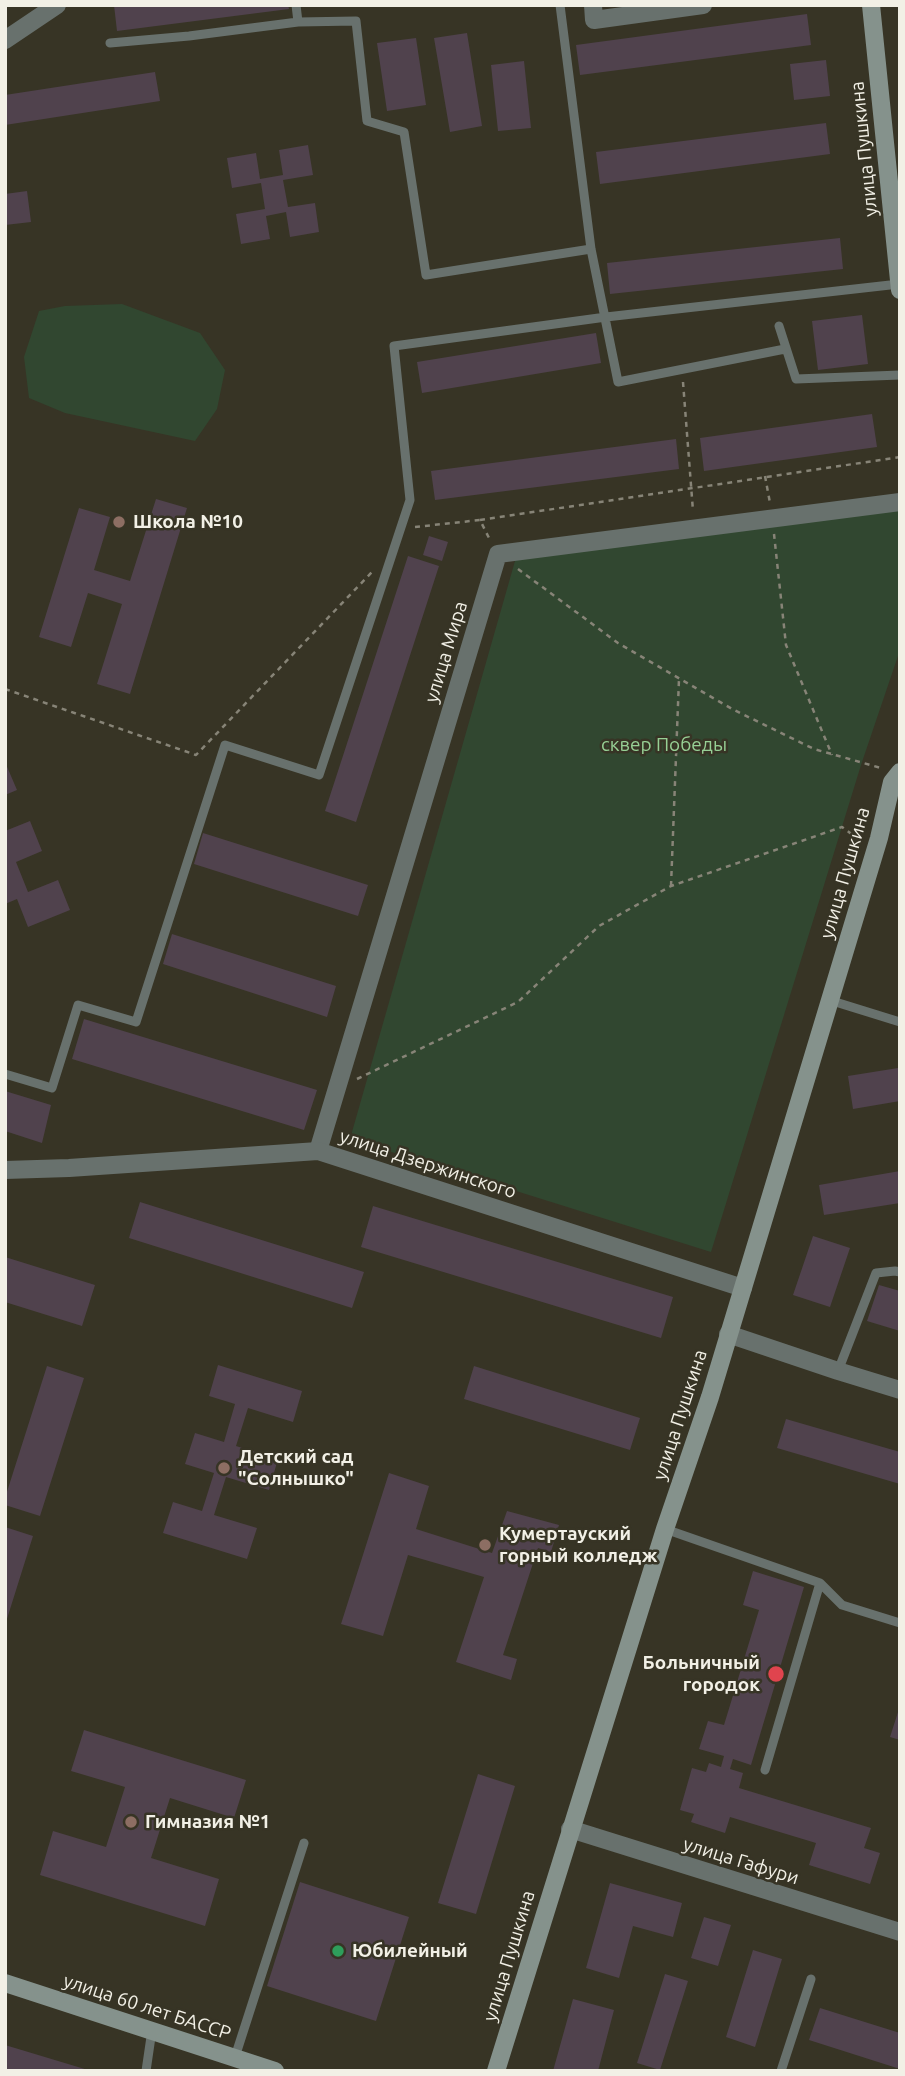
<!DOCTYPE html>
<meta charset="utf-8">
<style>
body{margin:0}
#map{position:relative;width:905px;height:2076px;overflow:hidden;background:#373425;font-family:Ubuntu,sans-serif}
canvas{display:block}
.frame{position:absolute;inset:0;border:7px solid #f2f0e6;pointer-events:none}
</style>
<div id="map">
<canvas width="905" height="2076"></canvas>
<div class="frame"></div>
</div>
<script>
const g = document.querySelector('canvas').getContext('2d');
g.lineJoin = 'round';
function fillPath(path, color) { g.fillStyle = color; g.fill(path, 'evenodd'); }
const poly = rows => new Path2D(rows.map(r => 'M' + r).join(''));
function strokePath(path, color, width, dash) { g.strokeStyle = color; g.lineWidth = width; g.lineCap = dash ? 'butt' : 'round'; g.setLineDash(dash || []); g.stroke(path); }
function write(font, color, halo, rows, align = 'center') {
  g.font = font + ' Ubuntu,sans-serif'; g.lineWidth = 5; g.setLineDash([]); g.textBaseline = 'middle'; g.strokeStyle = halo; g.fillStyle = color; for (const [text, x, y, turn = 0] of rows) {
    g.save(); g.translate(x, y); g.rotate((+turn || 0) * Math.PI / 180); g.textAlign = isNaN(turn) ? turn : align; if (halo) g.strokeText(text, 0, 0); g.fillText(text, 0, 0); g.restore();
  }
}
fillPath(poly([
 [122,304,200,333,225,370,217,409,195,441,65,413,29,398,24,357,39,311,65,306],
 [900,504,900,650,861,765,711,1252,350,1139,517,554]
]), '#314730');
fillPath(poly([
 [114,5,288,5,289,9,117,31],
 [807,14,811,45,580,75,576,45],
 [467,33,482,126,450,132,434,38],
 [416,38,426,105,387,111,377,43],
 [826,60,830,96,794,100,790,64],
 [524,61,531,128,498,131,491,65],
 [155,72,160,101,5,125,5,95],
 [826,123,830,154,600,184,596,152],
 [308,145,313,175,283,180,288,207,315,203,319,232,290,237,286,212,266,216,270,239,241,244,236,214,265,209,261,183,232,188,227,158,256,153,260,179,283,175,279,150],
 [27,191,31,222,5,225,5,194],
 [840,238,843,269,610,294,607,263],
 [862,315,868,364,818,370,812,321],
 [596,333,601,363,422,393,417,362],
 [872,414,877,447,704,471,700,438],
 [676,439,679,469,435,500,431,471],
 [156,499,187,508,130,694,97,684,122,604,88,593,71,647,39,637,79,508,110,517,94,570,130,581],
 [429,536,448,542,442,561,423,555],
 [408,556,439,566,356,822,325,811],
 [5,762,17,790,5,795],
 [30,821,42,851,16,862,28,892,58,880,70,910,28,927,17,899,5,904,5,831],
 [203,833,368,885,358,916,194,864],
 [172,934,336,986,327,1017,163,964],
 [84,1019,317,1090,304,1130,72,1059],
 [898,1068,900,1068,900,1101,853,1109,848,1076],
 [5,1091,51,1105,42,1143,5,1131],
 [900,1171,900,1203,824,1215,819,1185],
 [140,1202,364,1272,352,1308,129,1238],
 [373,1206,673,1297,661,1338,361,1247],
 [813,1236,850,1248,830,1307,793,1295],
 [5,1257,95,1285,82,1326,5,1302],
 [879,1285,900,1291,900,1331,867,1321],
 [218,1365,302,1391,293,1422,248,1408,236,1446,278,1459,269,1490,226,1477,214,1515,257,1528,247,1559,163,1533,173,1502,202,1511,214,1473,185,1464,195,1433,224,1442,235,1404,209,1396],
 [47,1366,84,1378,40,1516,5,1505,5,1498],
 [474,1366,640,1418,630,1450,464,1399],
 [786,1419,900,1452,900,1484,777,1448],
 [389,1473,429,1486,416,1529,492,1553,507,1511,559,1525,551,1552,538,1548,503,1655,517,1659,511,1680,456,1662,484,1577,408,1555,383,1636,341,1624],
 [5,1527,33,1536,6,1622,5,1622],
 [753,1571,804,1587,751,1765,733,1759,730,1769,743,1773,739,1788,871,1828,864,1848,880,1853,870,1884,809,1865,816,1843,730,1817,725,1833,691,1822,694,1814,680,1810,692,1768,706,1772,709,1763,721,1767,724,1756,699,1749,708,1721,724,1725,759,1610,743,1605],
 [899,1709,900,1709,900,1740,890,1737],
 [84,1730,246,1780,234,1818,170,1798,151,1858,219,1879,205,1926,40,1875,53,1831,106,1847,125,1787,71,1771],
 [478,1774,515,1786,476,1914,438,1903],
 [300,1882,409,1917,376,2021,267,1986],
 [610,1883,682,1903,673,1937,633,1926,619,1978,586,1968],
 [704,1917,731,1925,718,1966,691,1958],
 [753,1950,782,1959,755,2047,726,2037],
 [665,1974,688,1981,660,2070,637,2063],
 [573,1999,614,2010,598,2071,553,2071],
 [820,2008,900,2033,900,2069,809,2040],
 [5,2045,88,2070,88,2071,5,2071]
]), '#50424d');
strokePath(poly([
 [683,382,693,511],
 [765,476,770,503],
 [480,520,900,457],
 [415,527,480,520,490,540],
 [774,534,786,645,832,755],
 [518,569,618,643,734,710,814,749,881,768],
 [5,689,196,755,372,572],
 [671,886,679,679],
 [357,1079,518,1002,599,926,671,886,842,827,862,842]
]), '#878477', 2.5, [5, 5]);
strokePath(poly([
 [296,5,298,22],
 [560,5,591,249,618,382,785,349],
 [110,43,189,36,298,22,356,21,367,121,404,132,426,275,591,249],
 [779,326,796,379,900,375],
 [829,1000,900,1022],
 [5,1074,52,1088,78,1005,136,1022,225,745,319,775,410,500,394,346,606,317,899,284],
 [838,1371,876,1273,895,1271,900,1272],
 [665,1529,820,1583,842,1605,900,1623],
 [765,1770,820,1583],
 [235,2057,304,1843],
 [146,2071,152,2030],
 [781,2071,811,1979]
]), '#68716d', 9);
strokePath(poly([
 [593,5,594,20,703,5],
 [318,1151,498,554,900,502]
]), '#68716d', 18);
strokePath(poly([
 [5,40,57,5],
 [5,1170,69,1168,318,1151,743,1288],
 [728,1334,838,1371,900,1390],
 [570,1829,900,1932]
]), '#68716d', 18);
strokePath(poly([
 [871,5,900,290],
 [5,1983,275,2071],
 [496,2071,665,1529,710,1397,879,838,892,782,900,772]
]), '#85928c', 18);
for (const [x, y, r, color] of [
 [119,522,7,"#8d6e63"],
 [224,1468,7,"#8d6e63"],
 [485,1545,7,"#8d6e63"],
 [776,1674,9,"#e0444e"],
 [131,1822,7,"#8d6e63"],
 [338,1951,7,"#2e9e5b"]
]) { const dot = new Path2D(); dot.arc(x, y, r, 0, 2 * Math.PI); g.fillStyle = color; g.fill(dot); strokePath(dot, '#373425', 2.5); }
write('19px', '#f2f0e6', '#373425', [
 ["улица Пушкина",864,149,-96],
 ["улица Мира",446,652,-73],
 ["улица Пушкина",845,873,-74],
 ["улица Дзержинского",428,1164,18],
 ["улица Пушкина",680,1415,-72],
 ["улица Гафури",741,1861,17],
 ["улица Пушкина",509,1956,-73],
 ["улица 60 лет БАССР",147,2007,18]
]);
write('bold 19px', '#f2f0e6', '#373425', [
 ["Школа №10",133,522],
 ["Детский сад",238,1457],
 ["\"Солнышко\"",238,1479],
 ["Кумертауский",499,1534],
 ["горный колледж",499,1556],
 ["Больничный",760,1663,"right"],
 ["городок",760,1685,"right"],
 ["Гимназия №1",145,1822],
 ["Юбилейный",352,1951]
], 'left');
write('19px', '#97d095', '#373425', [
 ["сквер Победы",664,745]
]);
</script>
